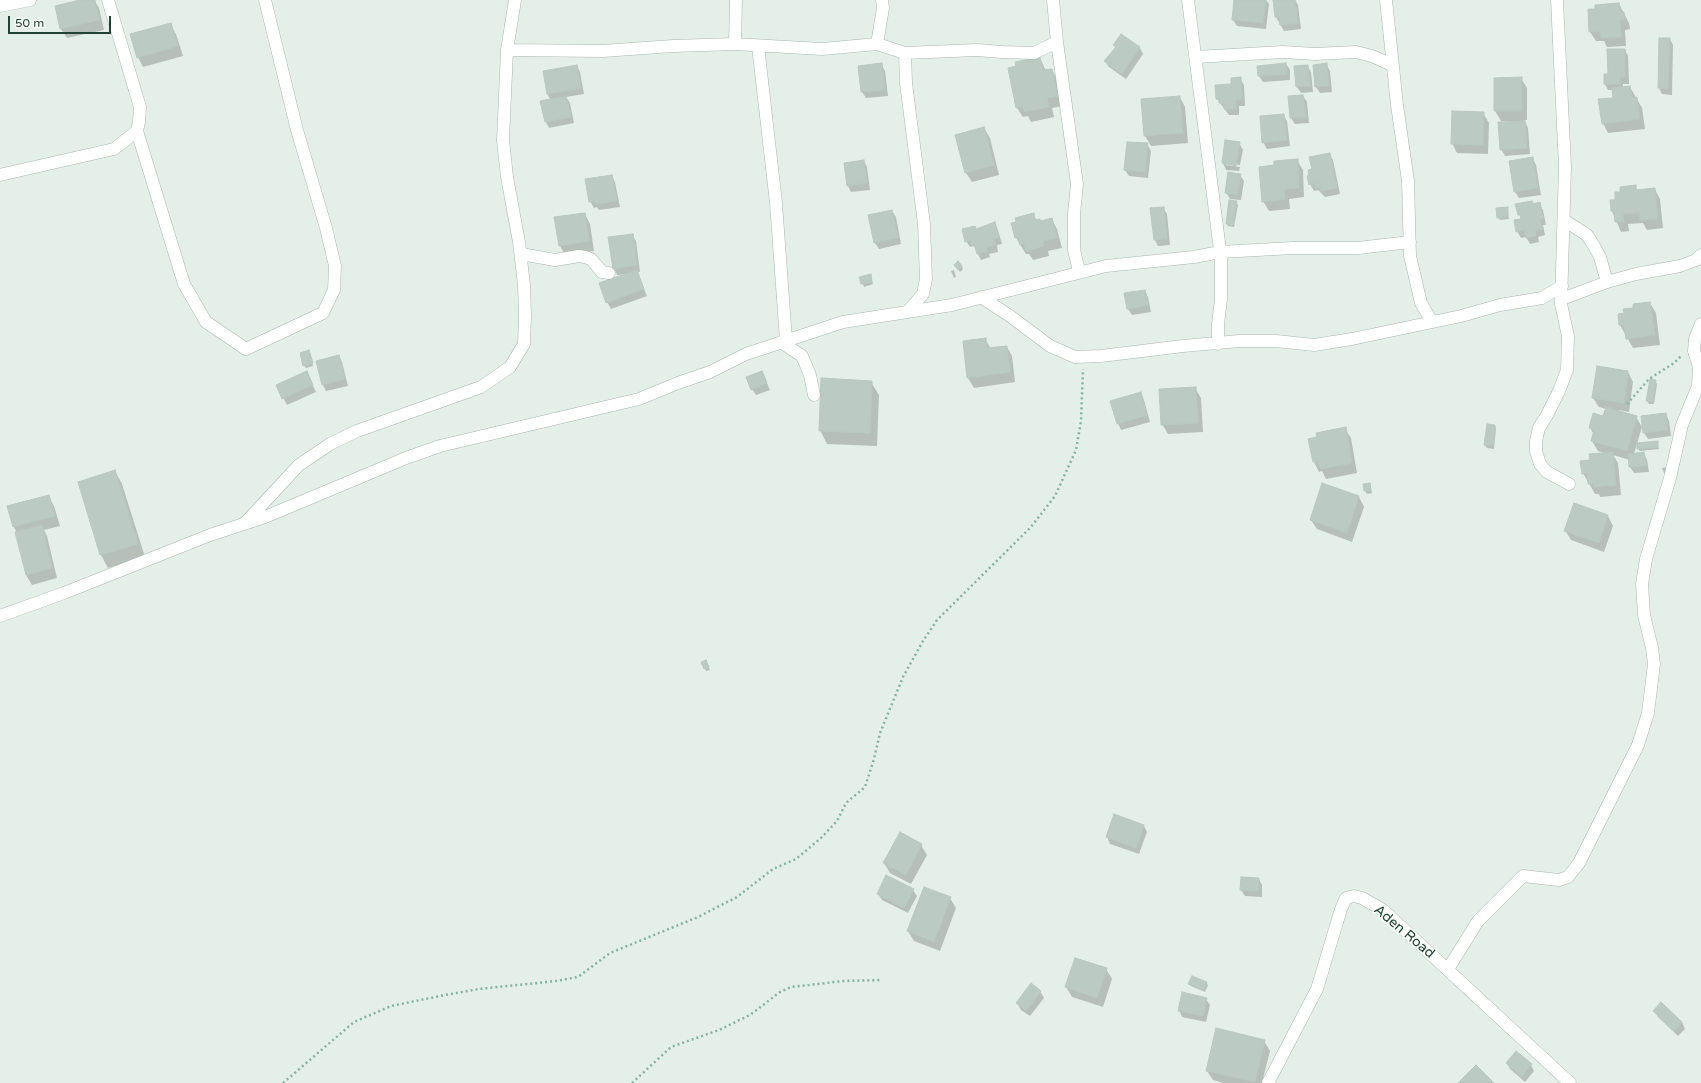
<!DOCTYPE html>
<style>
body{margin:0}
#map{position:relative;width:1701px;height:1083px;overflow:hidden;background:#e5efe9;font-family:"Varela Round",sans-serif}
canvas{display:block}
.scale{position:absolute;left:8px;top:16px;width:103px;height:18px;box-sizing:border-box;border:2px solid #244136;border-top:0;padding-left:5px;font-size:12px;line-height:14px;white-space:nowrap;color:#244136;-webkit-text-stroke:3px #f6fbf8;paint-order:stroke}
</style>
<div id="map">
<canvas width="1701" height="1083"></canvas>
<div class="scale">50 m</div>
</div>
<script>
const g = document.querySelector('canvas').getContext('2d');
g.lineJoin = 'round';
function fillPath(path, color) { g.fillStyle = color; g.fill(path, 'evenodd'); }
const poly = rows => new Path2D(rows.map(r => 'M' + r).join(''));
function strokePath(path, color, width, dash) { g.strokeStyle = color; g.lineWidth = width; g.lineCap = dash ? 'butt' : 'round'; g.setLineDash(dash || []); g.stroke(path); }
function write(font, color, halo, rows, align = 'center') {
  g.font = font + ' "Varela Round",sans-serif'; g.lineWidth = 3.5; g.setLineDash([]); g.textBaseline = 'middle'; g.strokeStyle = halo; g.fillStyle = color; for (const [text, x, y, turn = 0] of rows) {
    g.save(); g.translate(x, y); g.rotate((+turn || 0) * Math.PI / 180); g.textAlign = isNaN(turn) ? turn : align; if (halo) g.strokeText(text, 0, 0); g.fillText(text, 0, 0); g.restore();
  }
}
fillPath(poly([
 [85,0,94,0,99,8,104,30,67,38,61,29],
 [1235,0,1266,0,1269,4,1266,29,1237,26,1233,20],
 [1274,0,1295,0,1298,5,1301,29,1284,31,1276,17],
 [1619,4,1629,23,1630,29,1625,30,1626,46,1607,47,1604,41,1596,41,1590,32],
 [170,24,176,34,183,56,143,67,138,57],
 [1122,35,1140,48,1143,54,1126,79,1109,67,1105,61,1116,48,1115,45],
 [1670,39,1673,45,1672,95,1662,94,1659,88],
 [1625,50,1628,56,1629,84,1623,84,1623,88,1630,87,1642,108,1645,129,1608,133,1603,123,1614,98,1613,90,1608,90,1605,84,1605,75,1609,75],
 [1040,58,1046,71,1052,70,1057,80,1063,106,1052,108,1054,117,1031,122,1028,116,1023,117,1017,108],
 [881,64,885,71,888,96,866,98,862,92,859,67],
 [1286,64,1290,70,1290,80,1263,82,1259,76,1258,67],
 [1326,64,1330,71,1332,92,1320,93,1316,87,1314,65],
 [577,66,580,72,584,94,566,97,570,103,574,123,549,128,546,122,542,102,551,100,547,94],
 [1307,66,1311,72,1313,92,1301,93,1297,87,1295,67],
 [1240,78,1244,85,1245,106,1239,106,1239,115,1229,115,1217,99,1216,86,1232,85],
 [1521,78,1527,88,1527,120,1524,120,1528,128,1530,154,1505,156,1501,149,1517,121,1501,121,1495,111],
 [1303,96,1307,102,1309,123,1295,124,1291,118],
 [1180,97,1185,107,1188,143,1151,146,1145,136],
 [1483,113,1489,123,1488,154,1457,153,1452,143],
 [1283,115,1287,121,1290,146,1267,149,1263,142],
 [984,128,990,138,999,175,972,182,966,173],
 [1226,141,1239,143,1243,150,1240,165,1226,163,1226,165,1240,167,1239,171,1226,170,1223,163],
 [1147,144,1151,151,1148,178,1129,176,1125,170],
 [1329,154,1333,160,1340,194,1325,197,1318,190,1314,191,1310,184,1311,176,1313,170],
 [1533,159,1536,165,1541,195,1519,198,1515,192,1510,162],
 [1297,160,1303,170,1304,197,1289,199,1290,209,1269,211,1263,201,1276,166],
 [864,161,867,167,870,190,851,192,848,186,845,164],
 [1240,175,1244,181,1241,200,1230,199,1226,192],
 [612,176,615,182,620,207,599,210,597,207,594,208,590,201],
 [1635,186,1638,191,1655,190,1660,199,1663,228,1647,230,1643,223,1628,224,1629,231,1621,232,1612,211,1621,193],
 [1236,202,1238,205,1234,227,1228,226,1227,224],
 [1539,204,1543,210,1546,225,1543,225,1545,235,1538,237,1539,242,1530,244,1526,237,1521,238,1517,231,1521,219,1516,205],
 [1163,208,1167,214,1170,245,1158,246,1155,240],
 [1507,208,1509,219,1500,220,1498,217],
 [892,211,896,217,901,244,879,249,875,243,869,216],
 [585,214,590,224,594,251,565,255,560,246],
 [1033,214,1037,221,1039,220,1041,222,1052,219,1057,229,1062,248,1048,251,1049,256,1033,260,1029,254,1026,254,1016,238],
 [995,224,998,230,1002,244,997,245,998,252,989,254,990,257,981,260,974,246,970,247,966,241,975,227,977,230],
 [632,235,636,241,640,272,637,272,647,296,611,309,607,302,627,274,617,275,614,268],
 [962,266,963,269,960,272,957,268],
 [954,270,956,277,954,278,951,271],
 [870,275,873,284,864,287,861,277],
 [1145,291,1148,297,1151,312,1132,315,1128,309],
 [1650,303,1656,313,1660,345,1633,348,1620,325,1625,314],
 [985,339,991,349,1007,347,1012,356,1015,382,974,388,968,378,964,342],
 [310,354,313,366,306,368,304,365],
 [339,356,342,362,348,386,326,391,323,385],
 [762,372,770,390,756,395,752,389],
 [1628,372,1633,382,1629,412,1619,410,1619,412,1636,417,1642,427,1634,454,1644,453,1647,460,1649,472,1634,473,1630,467,1630,460,1613,455,1618,463,1621,495,1600,497,1599,494,1595,494,1583,473,1591,461,1607,454,1598,451,1592,441,1594,435,1590,428,1604,417,1606,409,1599,407,1593,398],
 [307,373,316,392,287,405,277,386],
 [1655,381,1657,384,1654,404,1649,404,1647,401],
 [871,382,879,395,877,446,827,444,820,430],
 [1195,388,1201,398,1203,432,1168,434,1162,424],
 [1141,394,1144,400,1150,422,1121,430,1118,423],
 [1666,414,1669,421,1671,436,1648,439,1644,433],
 [1488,425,1495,426,1496,428,1494,449,1487,448,1485,445],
 [1345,429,1351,438,1357,473,1326,479,1322,471,1319,472,1314,462],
 [1657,442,1659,449,1640,451,1638,449],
 [1670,467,1672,473,1664,473,1662,468],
 [115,471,122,484,145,557,108,568,101,555,79,482],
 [1370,484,1372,493,1367,494,1365,491],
 [1323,485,1359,497,1364,507,1352,542,1317,529,1311,520],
 [48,496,54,506,60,526,44,530,47,536,57,578,32,585,26,575,17,533,14,527,9,507],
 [1608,516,1613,526,1604,552,1571,540,1565,530],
 [702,663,707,664,710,670,706,671],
 [1115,816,1144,826,1147,832,1139,854,1110,844,1107,837],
 [921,845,927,855,911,884,890,873,884,863],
 [1259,879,1262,885,1262,897,1245,896,1241,890],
 [913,890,917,896,908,913,882,900,878,894],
 [950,898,956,908,940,951,914,941,908,931],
 [1106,969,1112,979,1103,1007,1072,997,1066,987],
 [1206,983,1208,985,1205,992,1191,986,1189,984],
 [1040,991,1044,998,1030,1016,1021,1010,1017,1003],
 [1206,999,1210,1005,1206,1022,1182,1017,1179,1010],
 [1654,1011,1682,1022,1685,1029,1678,1036,1658,1017],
 [1264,1041,1270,1051,1262,1083,1224,1083,1213,1080,1207,1071],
 [1507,1063,1531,1065,1534,1071,1525,1082,1510,1069]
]), '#0003');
const building = poly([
 [80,0,95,0,99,20,60,29,55,6,80,0],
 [1234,0,1266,0,1263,23,1232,20,1234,0],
 [1273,0,1295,0,1298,23,1280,25,1279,17,1275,17,1273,0],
 [1619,3,1620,12,1624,12,1625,20,1620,20,1621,37,1601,38,1600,31,1589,32,1588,9,1595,9,1595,5,1619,3],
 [171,23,178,46,137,58,130,34,171,23],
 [1121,34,1140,47,1122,74,1104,61,1116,47,1113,45,1121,34],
 [1659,38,1670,38,1668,89,1658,88,1659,38],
 [1607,49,1625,49,1625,77,1620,77,1620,84,1604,84,1604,74,1608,74,1607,49],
 [1040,57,1043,70,1052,69,1058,96,1047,98,1049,107,1024,112,1023,106,1016,108,1008,68,1016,66,1015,62,1040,57],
 [882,63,885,90,861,92,858,66,882,63],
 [1286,63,1287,74,1258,76,1257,66,1286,63],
 [1327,63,1329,86,1315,87,1313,65,1327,63],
 [577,65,581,88,547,94,543,71,577,65],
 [1308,65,1310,86,1296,87,1294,66,1308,65],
 [1241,77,1242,100,1236,100,1236,109,1224,109,1224,103,1219,103,1219,99,1216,99,1215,85,1231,84,1231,78,1241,77],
 [1522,77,1522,111,1494,111,1494,78,1522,77],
 [1630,86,1632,98,1637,97,1640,119,1602,124,1598,99,1613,98,1612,88,1630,86],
 [1303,95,1306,117,1290,118,1288,96,1303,95],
 [566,96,571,117,545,122,540,101,566,96],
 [1180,96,1183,133,1144,136,1141,99,1180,96],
 [1452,111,1484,112,1483,145,1451,144,1452,111],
 [1284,114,1287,140,1262,143,1260,116,1284,114],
 [1525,121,1527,148,1500,150,1498,122,1525,121],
 [984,127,994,165,965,173,955,135,984,127],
 [1225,140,1240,142,1236,166,1222,163,1225,140],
 [1127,142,1148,143,1145,172,1124,170,1127,142],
 [1330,153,1337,188,1321,191,1320,187,1316,188,1315,183,1309,185,1307,176,1309,175,1308,170,1312,169,1309,157,1330,153],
 [1533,157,1538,188,1514,192,1509,161,1533,157],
 [1298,159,1299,188,1284,189,1285,199,1262,202,1259,167,1274,165,1274,161,1298,159],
 [864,160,867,183,847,186,844,163,864,160],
 [1228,172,1241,174,1237,195,1225,193,1228,172],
 [612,175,617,201,595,204,594,201,589,202,585,179,612,175],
 [1636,185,1636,190,1655,188,1658,219,1640,220,1640,213,1623,214,1624,222,1615,222,1614,211,1611,211,1610,200,1615,200,1615,192,1620,192,1620,187,1636,185],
 [1229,200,1237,201,1233,225,1226,224,1229,200],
 [1532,201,1533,204,1540,202,1543,219,1540,219,1543,229,1535,231,1536,236,1526,238,1524,230,1516,232,1514,220,1521,219,1520,215,1518,215,1515,204,1532,201],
 [1164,207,1167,239,1154,240,1150,208,1164,207],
 [1508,207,1508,217,1497,218,1496,208,1508,207],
 [892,210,898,238,874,243,868,215,892,210],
 [585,213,589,241,559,246,554,217,585,213],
 [1034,213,1035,220,1040,219,1040,221,1052,218,1057,238,1043,241,1044,246,1026,251,1024,244,1020,245,1018,237,1015,238,1011,223,1016,222,1015,218,1034,213],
 [995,222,999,238,994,239,996,245,986,248,987,251,977,254,974,244,971,245,970,240,965,242,962,229,975,226,976,229,995,222],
 [633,234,637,265,613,269,608,237,633,234],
 [958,261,962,266,958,270,954,265,958,261],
 [637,270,644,289,606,303,599,283,637,270],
 [871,274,872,282,861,284,859,277,871,274],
 [1145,290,1148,305,1127,309,1124,293,1145,290],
 [1650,302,1655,335,1626,339,1624,325,1619,325,1618,314,1624,313,1623,309,1633,308,1633,304,1650,302],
 [986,338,987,348,1007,346,1010,372,967,378,963,341,986,338],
 [309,350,313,363,303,366,300,353,309,350],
 [339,355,345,379,322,385,316,361,339,355],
 [1597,366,1628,371,1624,403,1592,398,1597,366],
 [307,371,313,385,282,399,276,385,307,371],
 [762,371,767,383,751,390,746,377,762,371],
 [821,378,872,381,870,433,819,431,821,378],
 [1650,379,1656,380,1653,402,1646,401,1650,379],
 [1196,387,1198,423,1161,425,1159,389,1196,387],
 [1141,392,1147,415,1117,424,1110,401,1141,392],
 [1606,407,1637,416,1627,451,1591,441,1594,430,1589,428,1593,413,1603,416,1606,407],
 [1666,413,1668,430,1643,433,1641,416,1666,413],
 [1487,424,1495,425,1493,446,1484,445,1487,424],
 [1346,427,1352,463,1320,469,1318,461,1313,462,1308,439,1317,437,1316,433,1346,427],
 [1658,441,1658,447,1637,449,1637,443,1658,441],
 [1613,452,1616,485,1594,487,1593,484,1588,484,1587,473,1582,474,1580,461,1590,460,1589,454,1613,452],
 [1644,452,1646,466,1629,467,1628,454,1644,452],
 [115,470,138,544,100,555,78,482,115,470],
 [1322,483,1359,496,1347,533,1310,520,1322,483],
 [1370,483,1371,490,1364,491,1363,484,1370,483],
 [49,495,55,516,13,527,7,506,49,495],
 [1574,503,1608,515,1599,543,1564,531,1574,503],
 [42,525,52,568,26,575,15,532,42,525],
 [706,660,709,667,704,669,701,662,706,660],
 [1114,814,1144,825,1136,848,1106,837,1114,814],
 [900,832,922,844,906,875,883,863,900,832],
 [886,875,914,889,904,908,877,894,886,875],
 [1241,877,1259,878,1258,891,1240,890,1241,877],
 [924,887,951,897,934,942,907,931,924,887],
 [1075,958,1107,968,1097,998,1065,987,1075,958],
 [1192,976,1207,982,1204,990,1188,984,1192,976],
 [1031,983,1041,991,1026,1011,1016,1003,1031,983],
 [1182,992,1207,998,1203,1016,1178,1011,1182,992],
 [1661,1002,1682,1022,1674,1031,1653,1011,1661,1002],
 [1216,1028,1265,1040,1255,1082,1206,1071,1216,1028],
 [1516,1051,1532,1064,1521,1077,1506,1063,1516,1051],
 [1476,1065,1494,1083,1458,1083,1476,1065]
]);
fillPath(building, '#bbcac2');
strokePath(building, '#b8c8bf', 1);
const minor = poly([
 [1053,0,1057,42,1077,184,1074,214,1074,250,1079,271],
 [1188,0,1221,258,1221,299,1218,324,1218,344],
 [1386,0,1397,105,1408,181,1410,256,1421,303,1432,322],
 [1557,0,1565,167,1561,304,1568,336,1567,370,1559,391,1547,415,1539,428,1536,441,1536,451,1540,464,1547,472,1569,484],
 [0,6,30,0],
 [735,44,736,0],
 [877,44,883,8,882,0],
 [758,46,776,203,786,340],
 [507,50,603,51,673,46,735,44,822,49,877,44,905,53,977,50,1002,52,1034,53,1057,42],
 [905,53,906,83,924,224,926,279,923,294,908,311],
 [1196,57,1283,52,1315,54,1356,52,1372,56,1392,65],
 [137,131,184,284,206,322,246,349,323,313,334,290,335,266,326,228,297,130,265,0],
 [0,175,114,149,137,131,139,122,140,107,108,0],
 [1564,220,1587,235,1594,246,1600,257,1607,282],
 [521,254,555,260,579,256,585,257,591,259,602,272,609,273],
 [981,297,1010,316,1050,346,1075,357,1101,356,1183,346,1239,341,1276,341,1314,345,1352,339,1461,316,1500,305,1542,298,1562,286],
 [1562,299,1607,282,1636,274,1680,266,1696,260,1701,255],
 [781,342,802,356,810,375,814,395],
 [245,523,299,465,330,444,357,431,481,387,510,367,524,344,525,316,524,285,519,242,507,177,503,140,507,50,515,0],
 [0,616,64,593,210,535,265,517,406,458,440,446,639,399,678,383,710,372,746,354,843,322,952,305,1106,266,1194,257,1220,252,1293,248,1358,248,1410,242],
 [1448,969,1478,921,1523,876,1559,880,1568,877,1579,863,1638,745,1648,713,1654,664,1652,648,1644,615,1642,584,1646,559,1670,478,1682,425,1698,386,1699,367,1694,351,1695,339,1701,324],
 [1268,1083,1317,989,1341,909,1346,898,1354,896,1362,898,1383,910,1570,1083]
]);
strokePath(minor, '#a7b7b0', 13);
strokePath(poly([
 [1627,404,1649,379,1674,363,1682,355],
 [283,1083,354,1022,391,1006,445,995,479,989,556,981,578,977,610,953,698,917,737,897,773,869,796,859,821,838,837,821,846,803,865,787,874,759,880,733,903,677,923,641,937,620,1031,527,1055,496,1076,450,1081,421,1083,369],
 [632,1083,671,1047,719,1030,750,1015,780,992,791,987,844,981,882,980]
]), '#86b29f', 2.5, [2, 3]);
strokePath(minor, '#fff', 12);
write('14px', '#244136', '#f6fbf8', [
 ["Aden Road",1404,932,40]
]);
</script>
